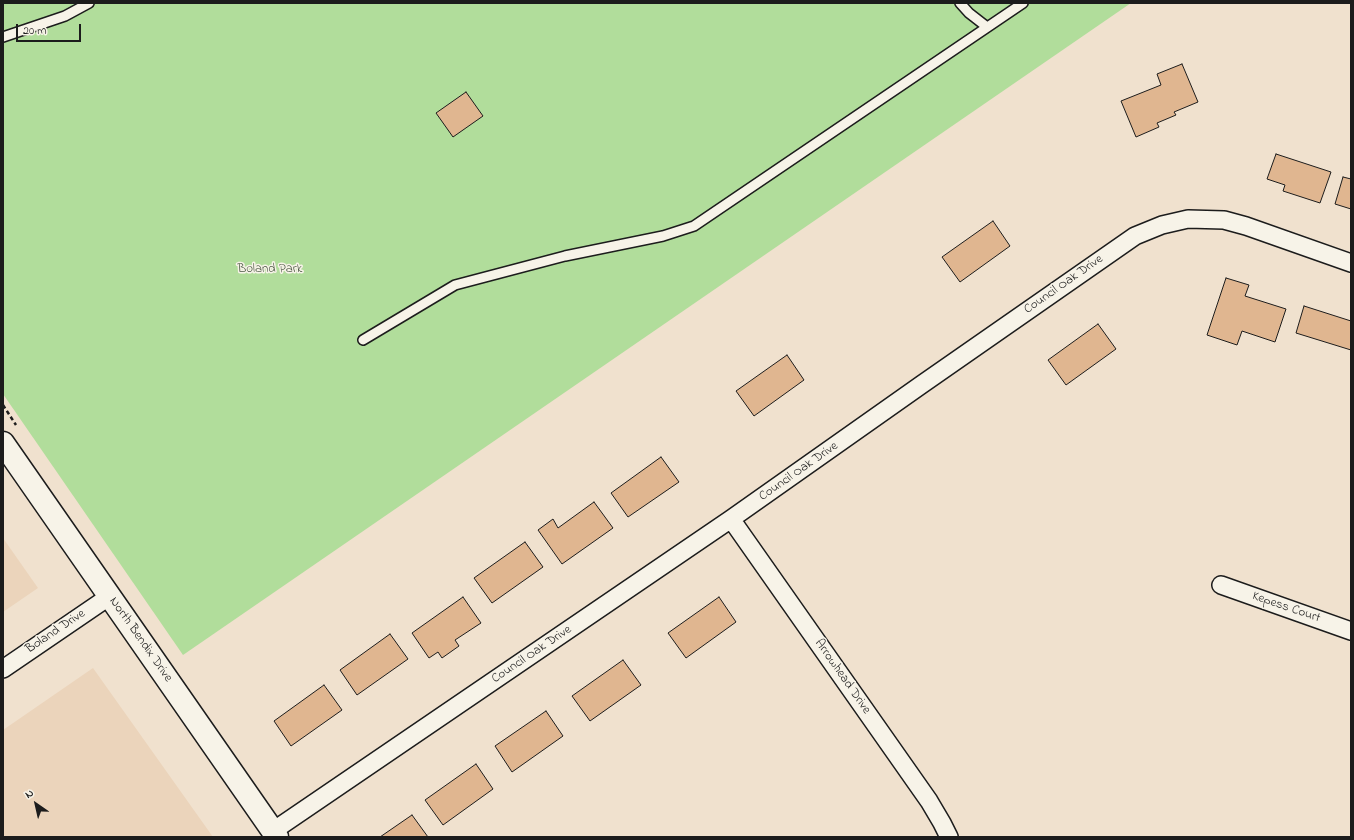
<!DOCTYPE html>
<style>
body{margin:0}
#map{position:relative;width:1354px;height:840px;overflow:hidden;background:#f0e1ce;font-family:"Indie Flower",sans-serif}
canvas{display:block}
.frame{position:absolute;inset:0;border:4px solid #1c1c1c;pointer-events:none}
.north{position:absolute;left:16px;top:784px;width:40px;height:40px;-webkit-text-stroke:3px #f7f3e8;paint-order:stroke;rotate:326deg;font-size:11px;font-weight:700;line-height:16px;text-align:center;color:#1c1c1c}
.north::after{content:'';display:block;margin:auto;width:14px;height:18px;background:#1c1c1c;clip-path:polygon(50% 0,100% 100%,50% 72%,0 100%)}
.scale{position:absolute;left:16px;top:24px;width:65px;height:18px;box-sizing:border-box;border:2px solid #1c1c1c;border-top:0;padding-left:5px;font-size:12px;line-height:14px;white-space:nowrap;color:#1c1c1c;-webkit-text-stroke:3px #f7f3e8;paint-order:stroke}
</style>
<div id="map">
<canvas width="1354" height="840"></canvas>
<div class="frame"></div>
<div class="north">N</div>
<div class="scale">20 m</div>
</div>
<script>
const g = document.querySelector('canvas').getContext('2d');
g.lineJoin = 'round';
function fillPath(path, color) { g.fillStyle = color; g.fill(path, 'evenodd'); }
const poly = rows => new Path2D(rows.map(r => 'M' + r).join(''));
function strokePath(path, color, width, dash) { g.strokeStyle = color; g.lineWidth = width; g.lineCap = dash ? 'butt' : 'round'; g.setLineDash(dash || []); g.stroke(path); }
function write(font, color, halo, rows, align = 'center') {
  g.font = font + ' "Indie Flower",sans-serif'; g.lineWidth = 3; g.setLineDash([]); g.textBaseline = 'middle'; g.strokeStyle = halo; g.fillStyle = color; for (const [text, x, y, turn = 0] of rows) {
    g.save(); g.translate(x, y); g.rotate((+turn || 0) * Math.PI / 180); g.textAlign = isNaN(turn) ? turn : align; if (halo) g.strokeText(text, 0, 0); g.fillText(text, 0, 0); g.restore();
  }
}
fillPath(poly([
 [3,538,38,588,3,612],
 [93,668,213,837,3,837,3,730]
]), '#ebd4bb');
fillPath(poly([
 [3,3,1131,3,183,655,3,394]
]), '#b1dd9b');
const building = poly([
 [1182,64,1198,102,1174,112,1176,115,1157,123,1159,127,1136,137,1121,101,1161,85,1157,74,1182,64],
 [466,92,483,116,453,137,436,113,466,92],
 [1276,154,1331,172,1320,203,1283,191,1285,185,1267,179,1276,154],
 [1343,177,1351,179,1351,209,1335,204,1343,177],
 [993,221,1010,246,960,282,942,257,993,221],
 [1226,278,1249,285,1245,296,1286,309,1275,342,1242,331,1237,345,1207,335,1226,278],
 [1304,306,1351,321,1351,350,1296,333,1304,306],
 [1098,324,1116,349,1066,385,1048,360,1098,324],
 [787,355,804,380,754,416,736,391,787,355],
 [661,457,679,482,628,517,611,493,661,457],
 [594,502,613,528,562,564,538,530,553,519,558,528,594,502],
 [525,542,543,567,492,603,474,578,525,542],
 [463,597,481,623,455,640,459,646,442,658,438,652,429,658,412,633,463,597],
 [719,597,736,622,686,658,668,633,719,597],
 [390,634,408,659,357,695,340,670,390,634],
 [623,660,641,685,590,721,572,696,623,660],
 [324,685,342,710,291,746,274,721,324,685],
 [546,711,563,736,512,772,495,746,546,711],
 [476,764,493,789,443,825,425,800,476,764],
 [412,815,428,837,380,837,412,815]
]);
fillPath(building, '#e0b690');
strokePath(building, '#1c1c1c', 1);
const lane = poly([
 [960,3,969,13,987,27],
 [3,37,65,16,89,3],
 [363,340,455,285,565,256,663,236,694,226,1023,3]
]);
const street = poly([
 [731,519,929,801,942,823,949,837],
 [1221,585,1351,631],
 [3,669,110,596],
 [273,831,731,519,921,385,1135,236,1162,225,1188,219,1224,220,1246,226,1351,263]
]);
const secondary = poly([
 [3,443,277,837]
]);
strokePath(lane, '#1c1c1c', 12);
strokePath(street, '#1c1c1c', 20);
strokePath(secondary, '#1c1c1c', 25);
strokePath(poly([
 [3,405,16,425]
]), '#1c1c1c', 2.5, [4, 3]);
strokePath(lane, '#f7f3e8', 9);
strokePath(street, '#f7f3e8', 17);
strokePath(secondary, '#f7f3e8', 22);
write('13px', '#495642', '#f7f3e8', [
 ["Boland Park",270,270]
]);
write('13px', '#1c1c1c', '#f7f3e8', [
 ["Council Oak Drive",1064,285,-35],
 ["Council Oak Drive",799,472,-35],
 ["Kepess Court",1286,608,19],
 ["Boland Drive",56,632,-34],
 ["North Bendix Drive",140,640,55],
 ["Council Oak Drive",532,655,-34],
 ["Arrowhead Drive",842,677,55]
]);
</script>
